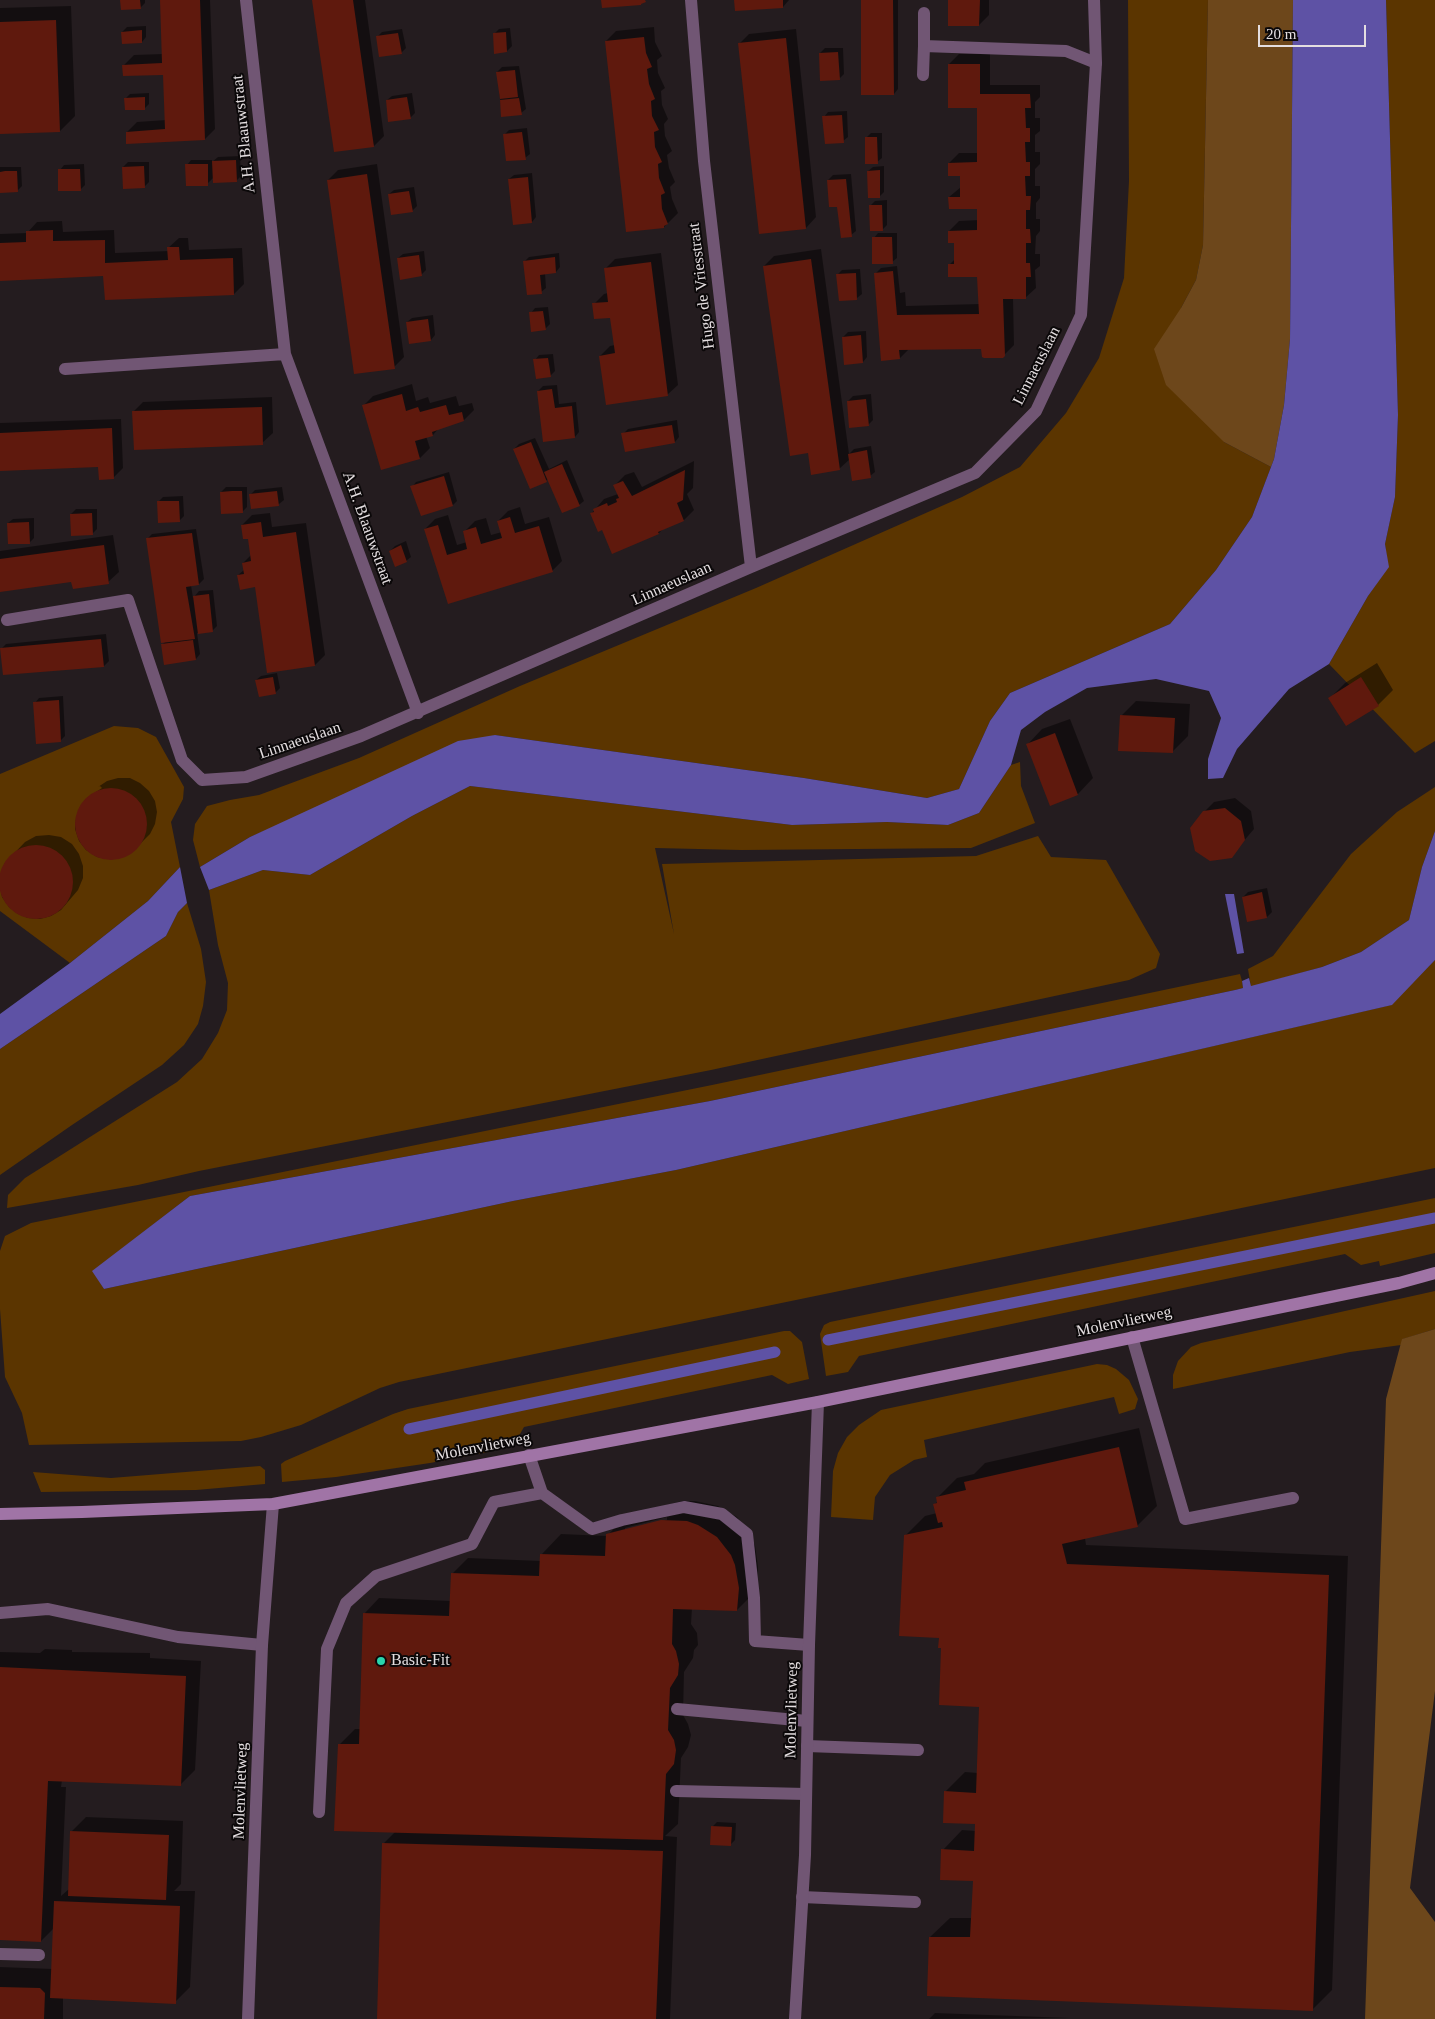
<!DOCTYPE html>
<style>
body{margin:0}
#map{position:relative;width:1435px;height:2019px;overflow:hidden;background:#241c1f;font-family:Georgia,serif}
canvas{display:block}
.scale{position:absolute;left:1258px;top:25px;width:108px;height:22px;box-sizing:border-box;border:2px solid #e4dee0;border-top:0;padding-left:6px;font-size:15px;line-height:18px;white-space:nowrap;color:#e4dee0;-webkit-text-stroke:4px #0b0809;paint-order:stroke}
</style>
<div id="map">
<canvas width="1435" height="2019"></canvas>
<div class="scale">20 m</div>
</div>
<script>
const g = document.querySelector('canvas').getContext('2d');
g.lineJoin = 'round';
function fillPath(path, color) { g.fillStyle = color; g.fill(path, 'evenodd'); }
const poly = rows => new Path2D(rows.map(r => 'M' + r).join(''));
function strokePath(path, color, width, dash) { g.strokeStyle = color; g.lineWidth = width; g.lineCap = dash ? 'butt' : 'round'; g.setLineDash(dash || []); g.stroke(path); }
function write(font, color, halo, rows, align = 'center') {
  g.font = font + ' Georgia,serif'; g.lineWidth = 4; g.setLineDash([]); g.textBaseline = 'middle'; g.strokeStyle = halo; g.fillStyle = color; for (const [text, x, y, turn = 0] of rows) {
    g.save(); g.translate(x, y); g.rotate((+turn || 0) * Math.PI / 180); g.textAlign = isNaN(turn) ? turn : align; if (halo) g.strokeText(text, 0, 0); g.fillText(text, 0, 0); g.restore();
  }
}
fillPath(poly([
 [1128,0,1208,0,1203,245,1196,280,1181,308,1224,442,1271,467,1252,517,1216,570,1170,624,1010,693,990,721,959,789,927,798,804,778,495,735,250,837,200,867,193,840,195,824,207,806,230,800,259,795,359,758,520,686,756,588,962,497,1020,467,1066,413,1099,358,1124,278,1129,181],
 [1386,0,1435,0,1435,741,1415,753,1329,664,1368,596,1388,567,1385,544,1395,497,1398,415],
 [114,726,138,728,156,737,184,787,183,799,171,822,180,867,148,901,70,963,0,911,0,774],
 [1020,762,1021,786,1035,823,971,848,742,850,655,848,674,934,662,864,976,856,1038,836,1051,857,1106,860,1160,954,1156,968,1129,980,711,1070,199,1171,138,1185,7,1208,8,1195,25,1178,177,1082,202,1059,218,1033,227,1010,228,983,218,945,209,890,263,870,310,875,412,816,470,786,792,825,887,822,948,825,979,813,1011,765],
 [1435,787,1435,831,1422,867,1409,920,1361,952,1322,967,1251,987,1248,969,1273,956,1351,854,1397,812],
 [187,903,201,949,206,982,203,1006,198,1024,184,1045,162,1065,72,1125,0,1175,0,1049,166,936,178,912],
 [1435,960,1435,1168,399,1382,380,1388,301,1425,261,1437,241,1441,29,1445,22,1413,5,1377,0,1309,0,1251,5,1236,31,1223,712,1085,1240,974,1242,981,1243,988,1235,990,710,1101,190,1196,93,1271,104,1289,513,1201,676,1170,1391,1005],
 [1435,1198,1435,1253,1380,1266,1379,1261,1361,1265,1345,1254,859,1356,848,1372,826,1376,820,1334,824,1325,830,1322],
 [1435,1291,1435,1329,1403,1339,1401,1345,1350,1352,1173,1389,1173,1375,1178,1361,1191,1347,1201,1343],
 [784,1331,790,1331,802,1342,809,1379,788,1384,772,1375,524,1427,516,1441,490,1445,491,1450,488,1452,430,1463,336,1477,282,1482,281,1464,285,1461,393,1414,408,1409],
 [1097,1364,1107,1365,1116,1369,1129,1380,1138,1399,1135,1409,1119,1414,1114,1397,924,1440,927,1457,914,1460,890,1475,875,1497,873,1520,831,1517,833,1471,838,1453,847,1437,859,1425,881,1410],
 [260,1466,265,1470,265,1484,196,1490,41,1492,33,1472,111,1478]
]), '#5b3500');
fillPath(poly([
 [1208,0,1293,0,1290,339,1284,405,1274,459,1271,467,1224,442,1166,385,1154,349,1181,308,1196,280,1203,245],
 [1435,1329,1435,1691,1410,1888,1435,1922,1435,2019,1365,2019,1386,1399,1402,1339]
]), '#6d471b');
fillPath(poly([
 [1293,0,1386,0,1398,415,1395,497,1385,544,1389,567,1368,596,1329,664,1289,689,1237,749,1223,778,1208,779,1208,759,1221,718,1209,691,1156,679,1087,688,1045,712,1021,730,1011,765,979,813,948,825,887,822,792,825,470,786,412,816,310,875,263,870,209,890,200,867,250,837,458,741,495,735,804,778,927,798,959,789,990,721,1010,693,1170,624,1216,570,1252,517,1274,459,1284,405,1290,339],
 [1435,831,1435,960,1392,1005,676,1170,513,1201,104,1289,92,1271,190,1196,710,1101,1235,990,1243,988,1242,981,1249,978,1251,986,1322,967,1361,952,1409,920,1422,867],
 [180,867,187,903,178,912,166,936,0,1049,0,1014,70,963,148,901],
 [1225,894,1234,894,1244,953,1237,954]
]), '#5e52a5');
fillPath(poly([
 [121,0,145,0,145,3,140,8],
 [161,0,210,0,215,129,205,139,127,132,137,122,166,120,164,73,124,65,134,55,163,54],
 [314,0,365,0,384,136,374,146],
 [735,0,789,0,783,7],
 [862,0,898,0,898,89,894,94],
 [949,0,989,0,989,15,979,25],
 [71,6,75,116,60,131,0,133,0,8],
 [146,26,146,37,142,42,122,32,127,27],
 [654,27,655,42,662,56,657,60,658,73,665,88,661,91,662,105,668,119,664,124,665,136,672,151,667,155,669,168,675,182,670,187,672,199,678,213,664,227,606,41,616,31],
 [510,28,512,46,507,51,494,34,499,29],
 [402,29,406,48,401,53,378,36,382,32],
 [796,29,816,217,806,228,739,44,749,34],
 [825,48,843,48,844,74,840,78,820,53],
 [959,54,990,54,990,85,1040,85,1040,97,1035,102,1035,118,1040,118,1040,131,1035,135,1035,152,1040,152,1040,164,1035,169,1035,186,1040,186,1040,198,1036,203,1036,219,1040,219,1040,231,1036,236,1035,254,1040,254,1040,266,1035,270,1036,288,1025,298,1013,298,1014,345,1002,357,982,348,909,349,900,358,876,273,881,268,897,266,900,293,905,292,906,306,980,304,978,276,950,264,955,259,956,242,949,231,959,221,979,220,978,208,949,197,961,187,961,175,949,163,959,153,979,153,978,106,949,64],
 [519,66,526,109,521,113,502,115,497,72,502,67],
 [149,93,149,104,145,108,126,98,130,94],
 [412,93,415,113,410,118,387,100,392,96],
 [847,111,848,137,843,141,824,117,828,112],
 [527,128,530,154,525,158,504,135,509,130],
 [871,133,882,133,882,158,877,162,867,137],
 [240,156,241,176,236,181,214,177,207,184,187,165,191,160,212,160,212,162,218,157],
 [128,162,149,162,149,182,144,187,123,167],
 [84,164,85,185,81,189,60,170,64,165],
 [377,164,404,357,394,367,328,180,338,170],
 [884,166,884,192,880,196,868,171,873,167],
 [0,167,21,167,22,186,17,191,0,192],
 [532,173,536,217,532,222,509,179,514,175],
 [851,174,856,231,851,235,828,180,833,175],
 [414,187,417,206,412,211,389,194,394,190],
 [887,200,887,225,882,230,871,205,875,201],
 [62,221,63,232,114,230,115,253,169,251,168,248,179,238,188,238,189,250,242,248,244,284,234,294,104,275,0,280,0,234,27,233,37,222],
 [878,233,897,233,897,258,892,262,874,238],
 [821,249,849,454,854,449,871,446,875,472,870,476,850,459,839,469,809,451,764,266,774,256],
 [424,251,426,270,421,275,398,258,403,254],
 [559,253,560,267,556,272,545,273,546,288,541,292,525,261,529,257],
 [661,253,678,385,667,395,600,356,610,346,615,345,611,316,594,304,604,294,608,293,605,269,615,259],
 [860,269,862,294,857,298,837,275,842,270],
 [548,307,550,324,545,329,531,313,535,308],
 [433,315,435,335,431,340,407,322,412,318],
 [866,331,867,357,863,362,843,337,848,332],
 [553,354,555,371,550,376,535,360,539,355],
 [412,384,416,401,428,397,430,403,456,396,459,406,472,403,474,410,464,420,439,428,433,435,426,436,430,448,420,458,363,406,373,396],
 [557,385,559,404,576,402,579,432,575,437,538,391,543,386],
 [871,394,873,420,868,425,848,401,853,396],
 [272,397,273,433,262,443,133,412,143,402],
 [121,419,123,468,113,478,100,466,0,470,0,423],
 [677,420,679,437,675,442,623,434,628,429],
 [535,438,549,469,567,460,584,501,579,505,549,479,531,487,514,449,519,444],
 [694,461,693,488,687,494,694,510,684,520,663,529,659,533,612,552,602,529,591,514,604,499,618,494,615,485,625,475,634,472,642,487],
 [449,472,457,501,453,505,412,487,416,482],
 [226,487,247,487,247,507,242,512,221,492],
 [282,487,284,500,279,504,250,495,255,490],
 [183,496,184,516,179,521,158,502,163,497],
 [520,507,525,524,549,517,562,561,552,571,449,602,425,529,435,519,448,515,457,545,467,542,465,531,475,521,486,518,491,535,502,532,498,521,508,511],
 [76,509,97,509,97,529,92,534,71,514],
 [270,513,272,527,306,523,325,655,315,665,268,671,256,586,238,575,244,570,243,563,252,554,249,538,242,525,252,515],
 [34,518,34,538,29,543,8,523,13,519],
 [196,529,204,579,199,584,191,585,193,598,199,591,213,590,217,626,212,631,197,633,200,654,196,659,162,645,166,641,147,539,152,534],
 [113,535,119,572,108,582,72,581,0,591,0,551],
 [406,541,411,557,406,561,390,551,395,546],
 [106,634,109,661,104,666,1,649,6,644],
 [1377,663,1393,690,1378,705,1330,698,1345,683],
 [277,673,280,688,275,693,256,680,261,676],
 [63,696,65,736,60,741,35,703,39,698],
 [1136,701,1190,704,1188,736,1173,751,1121,716],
 [1070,719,1093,778,1078,794,1051,805,1027,745,1042,729],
 [118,778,130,778,140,783,149,791,155,801,157,812,155,824,150,834,131,853,119,858,108,859,97,857,86,850,79,841,75,829,76,818,80,807,87,798,102,788,100,786,96,788,98,787,107,781],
 [1235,798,1251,811,1254,829,1231,856,1204,812,1214,802],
 [49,835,61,837,72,844,79,854,83,866,83,878,78,890,61,910,51,916,40,919,28,918,18,914,9,907,2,897,0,886,1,874,5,863,25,842,36,836],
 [1267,888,1272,912,1267,917,1243,897,1248,892],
 [1139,1428,1157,1506,1137,1526,1085,1538,1086,1545,1348,1556,1332,1990,1312,2010,930,1937,950,1918,972,1918,974,1880,943,1850,962,1830,976,1831,976,1823,945,1792,965,1772,978,1773,980,1706,942,1646,905,1536,925,1516,937,1513,935,1504,938,1501,937,1498,957,1478,974,1474,985,1463],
 [682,1501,695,1501,718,1506,737,1517,750,1535,755,1545,758,1567,757,1590,737,1610,692,1608,691,1624,697,1633,698,1645,694,1650,693,1658,684,1672,683,1715,688,1724,691,1735,688,1747,681,1758,678,1824,665,1836,677,1837,670,2019,379,2019,383,1844,395,1832,340,1744,355,1729,361,1729,364,1614,379,1598,451,1601,452,1574,468,1558,541,1561,542,1554,561,1534,607,1536,627,1515],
 [667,1517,667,1520,625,1531,625,1528],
 [45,1649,72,1650,72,1652,150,1653,150,1658,201,1661,195,1770,180,1785,62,1780,61,1787,66,1787,61,1896,69,1889,71,1832,86,1817,183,1821,181,1884,174,1891,195,1891,190,1987,175,2002,63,1997,63,2019,0,2019,0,1967,53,1969,55,1927,41,1941,0,1939,0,1652,40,1653],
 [717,1822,736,1823,735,1840,730,1845,712,1827],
 [935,2013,1070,2018,929,2019]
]), '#0007');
strokePath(poly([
 [828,1340,1435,1218],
 [409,1429,775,1352]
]), '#5e52a5', 11);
fillPath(poly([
 [120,0,140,0,141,9,121,10],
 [160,0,200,0,205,140,126,144,126,132,165,129,163,75,123,76,122,65,162,63],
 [312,0,353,0,374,147,334,152],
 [601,0,645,0,646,2,641,4,641,5,602,8],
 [734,0,783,0,783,8,735,11],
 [861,0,893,0,894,95,861,95],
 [948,0,980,0,979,26,948,26],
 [56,20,60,132,0,134,0,22],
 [142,30,142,43,122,44,121,32],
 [506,32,507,52,494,54,493,33],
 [398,33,402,54,379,57,376,36],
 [644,37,646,53,652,67,647,69,649,84,655,99,651,101,652,116,659,130,654,132,655,147,662,162,658,164,659,178,665,193,661,195,662,209,668,224,664,226,664,228,626,232,605,41],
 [786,38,806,229,759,234,738,43],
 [838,52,840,80,820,81,819,53],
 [948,64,980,64,980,94,1030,94,1031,108,1025,108,1026,128,1030,128,1030,142,1025,142,1026,162,1030,162,1030,176,1025,176,1026,196,1031,196,1030,210,1026,210,1026,229,1030,229,1031,243,1026,243,1026,263,1030,263,1031,277,1026,277,1026,299,1003,299,1005,356,1003,358,984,358,982,357,981,349,899,350,900,359,881,361,874,273,893,271,897,315,979,314,977,277,948,277,948,264,954,264,954,243,948,243,948,231,977,230,977,209,949,209,948,197,960,197,960,176,948,176,948,163,977,162,977,108,948,108],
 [515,70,518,97,500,99,496,72],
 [145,97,145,110,125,110,124,98],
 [407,97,411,119,388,122,386,100],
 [519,98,522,115,501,117,500,100],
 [842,115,844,143,825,144,822,116],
 [522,132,526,160,506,161,503,134],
 [865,137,877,137,878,164,865,164],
 [236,160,237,182,213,183,212,161],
 [185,164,208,164,208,186,186,186],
 [144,166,145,188,123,189,122,167],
 [58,169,80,169,81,191,58,191],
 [880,170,880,198,868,198,867,171],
 [5,171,17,171,18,192,0,193,0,172],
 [367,174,395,369,354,374,327,180],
 [528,177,532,223,513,225,508,179],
 [846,179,852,237,841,238,837,207,829,207,827,180],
 [409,191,413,212,391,215,388,194],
 [869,205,882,205,883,231,870,231],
 [53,230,53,241,105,240,105,263,168,260,167,247,179,247,180,260,233,258,234,295,105,300,103,276,0,281,0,243,26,242,26,231],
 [872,237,892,237,893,264,872,264],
 [419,255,422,276,400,280,397,258],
 [555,257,556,273,540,275,542,294,527,295,523,261],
 [811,259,840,470,811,475,808,453,790,456,763,266],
 [651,262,668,396,606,405,599,356,615,353,610,318,594,319,592,303,608,302,604,268],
 [856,273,857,300,839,301,836,274],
 [543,311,546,330,531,332,529,312],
 [428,319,431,341,409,344,406,322],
 [861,335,863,363,844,365,842,337],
 [548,358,551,377,536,379,533,359],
 [552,389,555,408,572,406,575,438,543,442,537,391],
 [402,394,406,411,418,407,420,412,446,405,449,415,462,412,464,421,432,432,433,436,415,441,420,459,381,470,362,405],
 [866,399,869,426,849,428,847,401],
 [262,407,263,445,134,450,132,411],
 [672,425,675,443,625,452,621,433],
 [112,428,114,479,99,480,98,467,0,471,0,433],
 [531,442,547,482,530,489,513,449],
 [867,450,871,478,852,481,848,454],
 [562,464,580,506,562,513,544,472],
 [685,470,683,500,677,503,684,521,658,532,659,534,612,554,602,530,598,532,590,513,594,512,593,509,607,503,608,506,617,502,616,499,619,498,613,485,623,481,632,496],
 [444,476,453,506,421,516,410,486],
 [232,491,242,491,243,513,221,514,220,492],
 [277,491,279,506,251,509,249,494],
 [157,501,179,501,180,522,158,523],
 [92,513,93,535,71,536,70,514],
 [510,517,515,533,539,526,553,572,448,604,424,529,438,525,447,555,467,549,463,531,476,527,481,544,502,538,497,521],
 [29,522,30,544,8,544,7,523],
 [261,522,263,537,296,532,315,666,267,673,255,587,240,590,237,575,244,574,242,563,251,561,248,539,243,539,241,525],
 [192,533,199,585,186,587,195,639,161,643,146,538],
 [104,545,109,584,73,589,71,582,0,592,0,559],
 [401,545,407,562,395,567,389,551],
 [209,594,213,632,198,634,193,596],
 [101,639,104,667,3,675,0,648],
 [193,640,196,660,164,665,161,644],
 [273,677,276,694,259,697,255,680],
 [1361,677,1379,706,1346,726,1328,698],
 [59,700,61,742,36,744,33,702],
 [1120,715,1175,718,1173,753,1118,751],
 [1055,733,1078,795,1050,806,1026,744],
 '75 824a36 36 0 1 1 72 0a36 36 0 1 1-72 0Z',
 [1225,808,1241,821,1245,840,1232,858,1210,861,1195,851,1190,828,1203,811],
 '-1 882a37 37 0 1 1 74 0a37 37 0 1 1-74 0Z',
 [1262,892,1267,918,1247,922,1242,897],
 [1119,1447,1138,1527,1062,1544,1067,1564,1329,1575,1313,2011,927,1996,929,1937,970,1937,973,1881,940,1880,941,1849,974,1851,975,1824,943,1823,944,1791,976,1793,979,1707,939,1705,941,1648,938,1648,939,1638,899,1636,904,1535,943,1527,942,1522,938,1523,933,1504,937,1503,936,1497,966,1490,964,1482],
 [661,1520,687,1521,698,1525,717,1537,731,1555,735,1565,739,1588,737,1611,673,1609,672,1644,676,1651,679,1664,678,1675,670,1688,668,1730,674,1740,676,1750,674,1764,666,1774,663,1840,334,1831,338,1744,359,1744,363,1613,449,1616,451,1573,539,1576,540,1554,605,1556,606,1534],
 [0,1667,186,1676,181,1786,48,1781,41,1942,0,1940],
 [711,1826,732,1827,731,1846,710,1845],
 [70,1831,169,1835,166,1900,68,1896],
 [382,1843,663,1851,656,2019,377,2019],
 [54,1901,180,1906,176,2004,50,1998],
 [0,1987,40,1988,45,1993,44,2019,0,2019]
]), '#5f190d');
strokePath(poly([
 [924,13,924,46],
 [923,75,924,46,1066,51,1096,63],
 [1132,1337,1185,1519,1293,1498],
 [529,1455,542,1493],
 [0,1613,48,1609,178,1637,262,1645],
 [677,1709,807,1721],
 [807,1746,918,1750],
 [676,1791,806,1794],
 [319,1812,327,1649,346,1603,376,1576,472,1544,494,1502,542,1493,592,1529,622,1520,684,1507,722,1514,747,1534,754,1598,755,1641,809,1645],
 [802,1897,915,1902],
 [0,1954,39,1955]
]), '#715674', 12);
strokePath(poly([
 [246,0,285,354,418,713],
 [691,0,704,161,751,567],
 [65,369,285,354],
 [7,620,128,600,182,760,202,780,246,777,361,736,751,567,975,473,1036,411,1081,315,1096,63,1094,0],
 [248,2019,262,1645,273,1504],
 [795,2019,805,1855,809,1645,818,1402]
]), '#715674', 12);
strokePath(poly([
 [0,1514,82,1512,273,1504,818,1402,1399,1283,1435,1273]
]), '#a074a6', 12);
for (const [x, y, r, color] of [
 [381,1661,5,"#2ad5ac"]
]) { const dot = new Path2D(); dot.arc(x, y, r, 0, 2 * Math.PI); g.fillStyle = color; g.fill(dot); strokePath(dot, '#0b0809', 2); }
write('16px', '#e4dee0', '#0b0809', [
 ["A.H. Blaauwstraat",244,134,-96],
 ["Hugo de Vriesstraat",702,286,-97],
 ["Linnaeuslaan",1037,366,-63],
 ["A.H. Blaauwstraat",367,528,70],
 ["Linnaeuslaan",672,584,-24],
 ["Linnaeuslaan",300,741,-19],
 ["Molenvlietweg",1124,1322,-12],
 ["Molenvlietweg",483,1447,-11],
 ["Molenvlietweg",792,1710,-89],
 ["Molenvlietweg",241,1791,-88]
]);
write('16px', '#e4dee0', '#0b0809', [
 ["Basic-Fit",391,1661]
], 'left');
</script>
